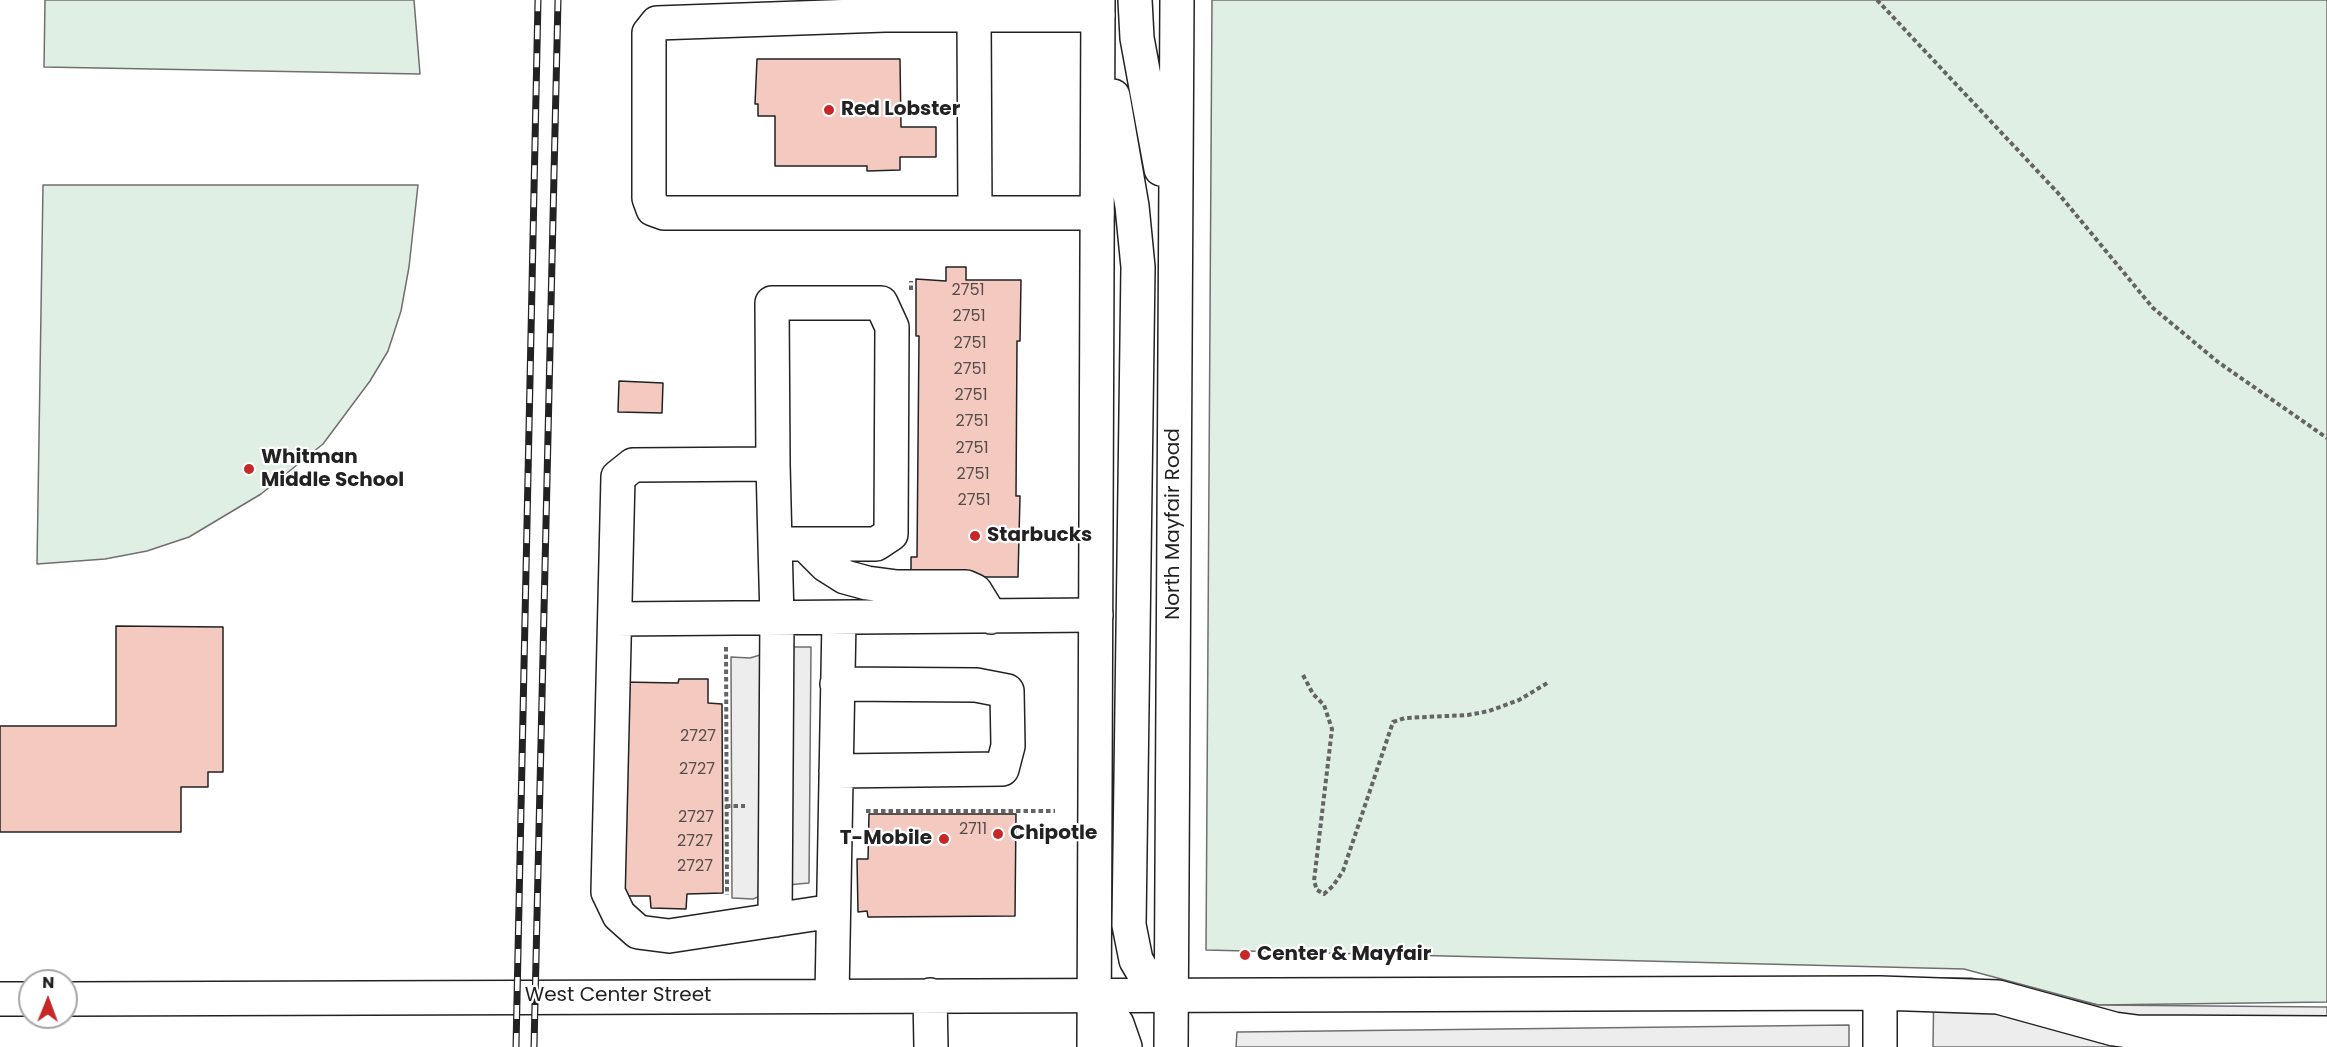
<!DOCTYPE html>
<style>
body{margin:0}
#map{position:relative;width:2327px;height:1047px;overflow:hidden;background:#fff;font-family:Poppins,sans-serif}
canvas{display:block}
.north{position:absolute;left:18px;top:969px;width:60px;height:60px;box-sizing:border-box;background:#fff;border:2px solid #a7a7a7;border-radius:50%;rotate:1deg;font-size:16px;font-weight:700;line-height:24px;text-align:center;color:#222}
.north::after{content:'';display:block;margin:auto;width:21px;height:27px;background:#c62828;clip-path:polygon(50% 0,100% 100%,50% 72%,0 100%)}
</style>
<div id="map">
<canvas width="2327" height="1047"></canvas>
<div class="north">N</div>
</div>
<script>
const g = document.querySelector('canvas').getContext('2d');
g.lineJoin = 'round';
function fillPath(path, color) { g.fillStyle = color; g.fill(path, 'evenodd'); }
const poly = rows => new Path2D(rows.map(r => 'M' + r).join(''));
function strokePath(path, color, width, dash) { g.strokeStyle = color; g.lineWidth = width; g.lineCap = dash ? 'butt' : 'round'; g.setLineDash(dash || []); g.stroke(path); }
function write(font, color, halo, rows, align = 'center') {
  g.font = font + ' Poppins,sans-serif'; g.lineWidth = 4.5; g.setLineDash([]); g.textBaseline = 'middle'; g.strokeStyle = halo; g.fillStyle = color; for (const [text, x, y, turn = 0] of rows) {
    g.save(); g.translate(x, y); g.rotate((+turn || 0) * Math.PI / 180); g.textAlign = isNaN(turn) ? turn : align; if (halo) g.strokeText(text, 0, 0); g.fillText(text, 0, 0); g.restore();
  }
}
const green = poly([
 [45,0,414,0,420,74,44,67,45,0],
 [1212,0,2327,0,2327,1002,2098,1005,1964,969,1206,950,1212,0],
 [43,185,418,185,409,267,401,311,388,351,370,381,323,444,261,494,189,537,147,551,105,559,37,564,43,185]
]);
fillPath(green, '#e0efe3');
strokePath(green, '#6f6f6f', 1.5);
const parking = poly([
 [787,647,811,647,809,883,787,885,753,899,732,898,731,657,750,658,787,647],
 [1934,978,1971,978,2098,1005,2327,1007,2327,1047,1933,1047,1934,978],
 [1849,1025,1849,1047,1236,1047,1237,1032,1849,1025]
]);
fillPath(parking, '#ededed');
strokePath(parking, '#6f6f6f', 1.5);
const building = poly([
 [757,59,900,59,901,127,936,127,936,157,900,157,900,170,867,171,867,166,775,166,775,116,758,116,758,104,755,104,757,59],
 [946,267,966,267,966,280,1021,280,1020,341,1017,341,1016,496,1020,496,1018,577,956,577,911,583,911,557,917,557,919,336,916,336,916,279,946,281,946,267],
 [619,381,663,383,662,413,618,412,619,381],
 [116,626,223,627,223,772,208,772,208,787,181,787,181,832,0,832,0,726,116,726,116,626],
 [679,679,708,679,708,703,722,704,723,893,687,894,686,909,651,908,650,896,621,896,622,682,678,683,679,679],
 [869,814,1016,814,1015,916,868,917,867,911,858,912,857,859,868,859,869,814]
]);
fillPath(building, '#f3c9c0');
strokePath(building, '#222', 1.5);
const minor = poly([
 [974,15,975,213],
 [1097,213,664,213,653,209,649,198,649,33,657,23,885,15,1098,15],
 [773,464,633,465,618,477,608,892,619,915,638,932,669,936,833,911],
 [775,544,876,544,891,534,892,327,881,303,772,303,773,464,775,544,777,618,775,920],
 [805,544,826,565,845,577,867,583,897,587,966,587,975,591,991,617],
 [615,619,1096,615],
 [836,771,1002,769,1008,746,1007,691,976,685,837,684],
 [832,995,839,620],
 [930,995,931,1047],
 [0,999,30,999],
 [66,999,1880,993,1998,997,2114,1029,2137,1032,2327,1033],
 [1880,1047,1880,993]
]);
const major = poly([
 [1135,0,1137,38,1161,169],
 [1113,96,1132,206,1138,267,1129,925,1136,960,1146,977,1171,994],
 [1095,994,1117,1024,1125,1047],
 [1094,1047,1098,0],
 [1171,1047,1177,0]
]);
strokePath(minor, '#222', 36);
strokePath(major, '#222', 36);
strokePath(poly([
 [1877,0,2058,193,2153,308,2218,362,2327,438],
 [911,290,911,281],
 [726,647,727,895],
 [1303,675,1313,694,1324,705,1332,729,1314,881,1317,890,1324,894,1333,886,1343,871,1393,722,1405,718,1468,715,1489,711,1519,700,1549,682],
 [726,806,745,806],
 [866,811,1055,811]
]), '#646464', 4, [4.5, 3]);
strokePath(minor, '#fff', 33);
strokePath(major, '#fff', 33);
const rail = poly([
 [516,1047,538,0],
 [534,1047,558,0]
]);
strokePath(rail, '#222', 7);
strokePath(rail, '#fff', 4.5, [14]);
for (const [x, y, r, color] of [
 [829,110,6,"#c62828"],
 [249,469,6,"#c62828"],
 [975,536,6,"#c62828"],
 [998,834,6,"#c62828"],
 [944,839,6,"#c62828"],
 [1245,955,6,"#c62828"]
]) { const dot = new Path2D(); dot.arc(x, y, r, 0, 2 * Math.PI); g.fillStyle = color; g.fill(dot); strokePath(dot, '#fff', 2); }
write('16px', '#564c4a', null, [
 ["2751",968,291],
 ["2751",969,317],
 ["2751",970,344],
 ["2751",970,370],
 ["2751",971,396],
 ["2751",972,422],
 ["2751",972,449],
 ["2751",973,475],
 ["2751",974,501],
 ["2727",698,737],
 ["2727",697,770],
 ["2727",696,818],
 ["2711",973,830],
 ["2727",695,842],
 ["2727",695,867]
]);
write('bold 20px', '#222', '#fff', [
 ["Red Lobster",841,110],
 ["Whitman",261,458],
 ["Middle School",261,481],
 ["Starbucks",987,536],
 ["Chipotle",1010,834],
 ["T-Mobile",932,839,"right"],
 ["Center & Mayfair",1257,955]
], 'left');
write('20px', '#222', '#fff', [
 ["North Mayfair Road",1174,524,-90],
 ["West Center Street",618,996]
]);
</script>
